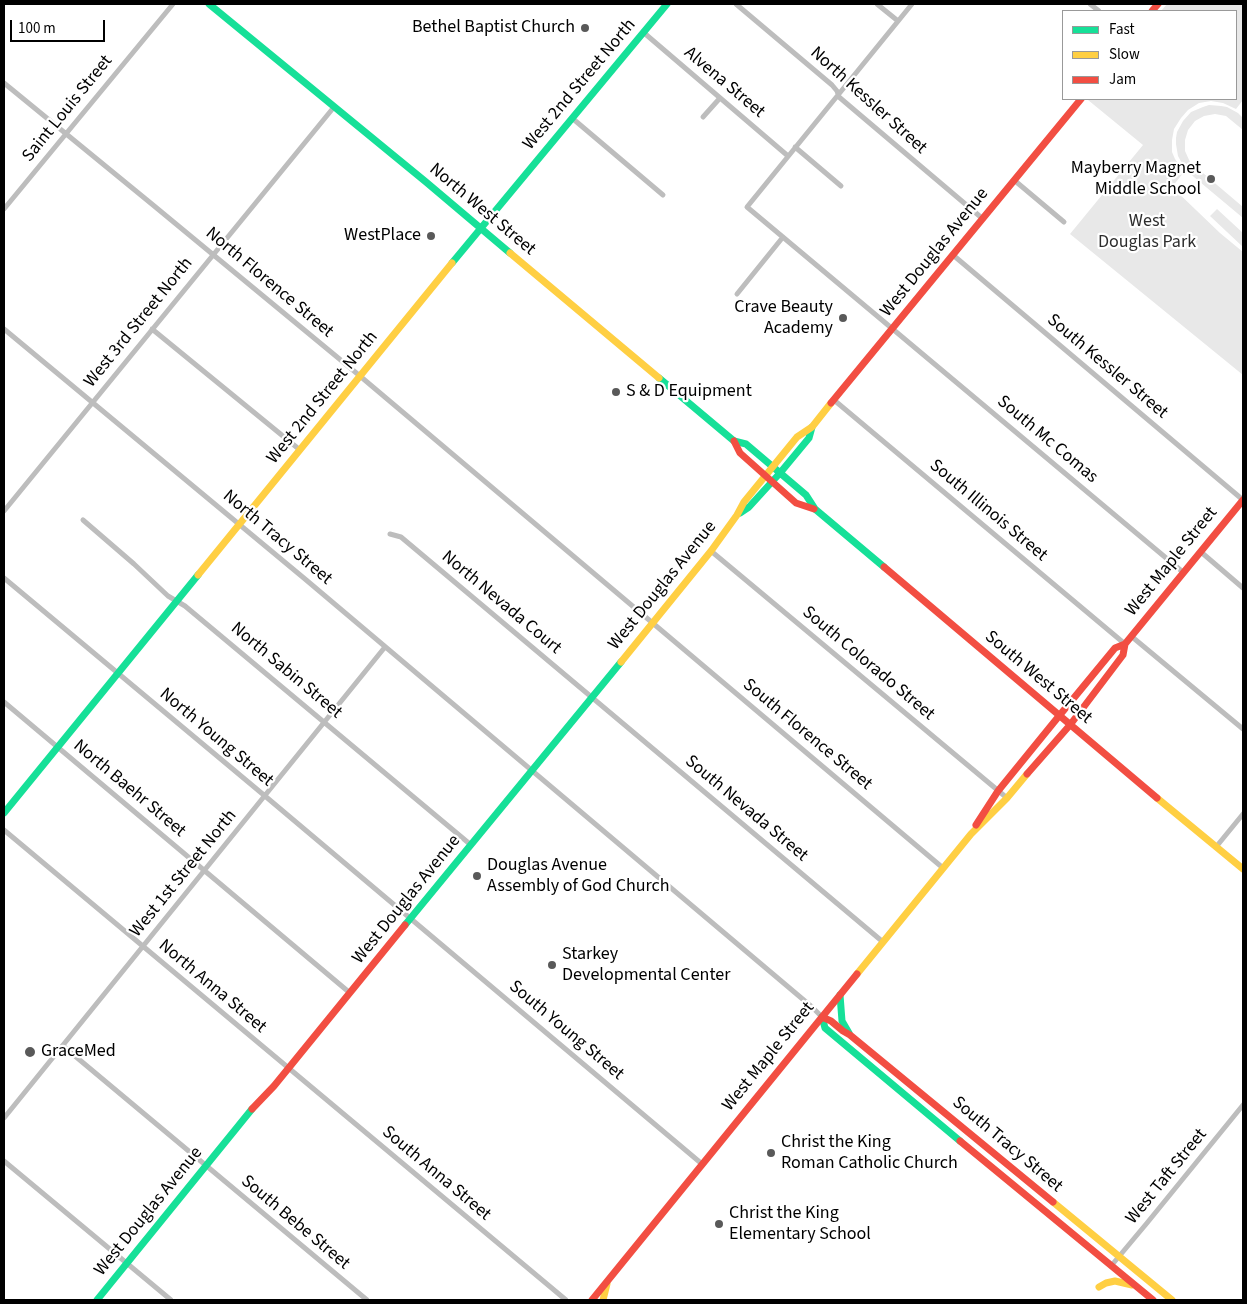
<!DOCTYPE html>
<style>
body{margin:0}
#map{position:relative;width:1247px;height:1304px;overflow:hidden;background:#fff;font-family:"Source Sans 3",sans-serif}
canvas{display:block}
.frame{position:absolute;inset:0;border:5px solid #000;pointer-events:none}
.legend{position:absolute;left:1062px;top:10px;width:175px;height:90px;box-sizing:border-box;background:#fff;border:1px solid #999;margin:0;padding:6px 9px;list-style:none;font-size:15px;color:#000}
.legend li{display:flex;align-items:center;gap:10px;height:25px}
.legend b{width:25px;border:1px solid #999}
.scale{position:absolute;left:10px;top:20px;width:95px;height:22px;box-sizing:border-box;border:2px solid #000;border-top:0;padding-left:6px;font-size:15px;line-height:18px;white-space:nowrap;color:#000;-webkit-text-stroke:4px #fff;paint-order:stroke}
</style>
<div id="map">
<canvas width="1247" height="1304"></canvas>
<div class="frame"></div>
<ul class="legend">
<li><b style="height:6px;background:#16e098"></b>Fast</li>
<li><b style="height:6px;background:#ffcf43"></b>Slow</li>
<li><b style="height:6px;background:#f24e42"></b>Jam</li>
</ul>
<div class="scale">100 m</div>
</div>
<script>
const g = document.querySelector('canvas').getContext('2d');
g.lineJoin = 'round';
function fillPath(path, color) { g.fillStyle = color; g.fill(path, 'evenodd'); }
const poly = rows => new Path2D(rows.map(r => 'M' + r).join(''));
function strokePath(path, color, width, dash) { g.strokeStyle = color; g.lineWidth = width; g.lineCap = dash ? 'butt' : 'round'; g.setLineDash(dash || []); g.stroke(path); }
function write(font, color, halo, rows, align = 'center') {
  g.font = font + ' "Source Sans 3",sans-serif'; g.lineWidth = 4.5; g.setLineDash([]); g.textBaseline = 'middle'; g.strokeStyle = halo; g.fillStyle = color; for (const [text, x, y, turn = 0] of rows) {
    g.save(); g.translate(x, y); g.rotate((+turn || 0) * Math.PI / 180); g.textAlign = isNaN(turn) ? turn : align; if (halo) g.strokeText(text, 0, 0); g.fillText(text, 0, 0); g.restore();
  }
}
fillPath(poly([
 [1167,4,1243,4,1243,100,1236,109,1223,103,1211,101,1199,103,1188,110,1181,118,1174,129,1172,140,1172,152,1175,159,1184,172,1172,187,1220,233,1243,252,1243,375,1070,234,1143,145,1088,100,1089,99,1236,99,1236,11,1161,11],
 [1209,105,1221,106,1227,107,1238,113,1243,118,1243,130,1226,116,1215,114,1204,116,1195,121,1188,130,1185,140,1185,151,1190,162,1243,207,1243,218,1188,172,1184,167,1178,156,1176,144,1176,138,1177,132,1183,121,1191,112,1203,107],
 [1217,209,1243,233,1243,247,1210,216]
]), '#e8e8e8');
strokePath(poly([
 [736,4,832,85,837,91,839,97,859,114,983,219],
 [877,4,898,21],
 [912,4,747,207,1184,573],
 [1090,4,1099,11],
 [643,32,788,156],
 [4,83,153,205,354,371,943,868],
 [703,117,720,98],
 [572,118,663,195],
 [795,147,841,186],
 [1014,180,1064,222],
 [4,209,173,4],
 [953,255,1243,500],
 [737,294,783,237],
 [4,329,305,579,812,1007,822,1017],
 [152,329,300,450],
 [834,400,1125,644],
 [4,511,334,107],
 [83,520,134,564,168,596,185,606,471,845],
 [390,534,401,537,883,942],
 [711,551,1007,798],
 [1201,552,1243,588],
 [4,578,265,796,702,1164],
 [1131,636,1243,729],
 [4,702,350,993],
 [4,830,566,1300],
 [1216,847,1243,814],
 [63,1046,367,1300],
 [4,1118,385,647],
 [4,1161,171,1300],
 [1111,1266,1147,1223,1243,1105]
]), '#bdbdbd', 5);
strokePath(poly([
 [209,4,426,182,510,253],
 [452,263,667,4],
 [659,378,734,441,746,444,806,495,815,509,884,567],
 [740,513,749,507,780,473,809,438,812,427],
 [4,813,198,575],
 [405,925,621,662],
 [840,995,842,1021,849,1033],
 [822,1017,825,1028,960,1141],
 [97,1300,252,1109]
]), '#16e098', 7);
strokePath(poly([
 [510,253,659,378],
 [198,575,452,263],
 [621,662,711,551,737,515,744,502,797,437,812,427,831,403],
 [1157,798,1243,869],
 [857,974,971,834,1007,798,1027,774],
 [1053,1202,1172,1300],
 [1099,1287,1106,1283,1115,1281,1132,1285],
 [603,1300,607,1284]
]), '#ffcf43', 7);
strokePath(poly([
 [1152,11,1158,4],
 [831,403,1081,99],
 [734,441,740,453,796,503,814,509],
 [884,567,1157,798],
 [1027,774,1070,725,1123,655,1125,644],
 [976,825,998,791,1059,716,1115,648,1125,644,1243,500],
 [822,1017,831,1021,843,1031,850,1035,1053,1202],
 [252,1109,274,1086,405,925],
 [960,1141,1153,1300],
 [592,1300,857,974]
]), '#f24e42', 7);
for (const [x, y, r, color] of [
 [585,28,5,"#595959"],
 [1211,179,5,"#595959"],
 [431,236,5,"#595959"],
 [843,318,5,"#595959"],
 [616,392,5,"#595959"],
 [477,876,5,"#595959"],
 [552,965,5,"#595959"],
 [30,1052,6,"#595959"],
 [771,1153,5,"#595959"],
 [719,1224,5,"#595959"]
]) { const dot = new Path2D(); dot.arc(x, y, r, 0, 2 * Math.PI); g.fillStyle = color; g.fill(dot); strokePath(dot, '#fff', 2); }
write('18px', '#000', '#fff', [
 ["Bethel Baptist Church",575,28,"right"],
 ["Mayberry Magnet",1201,169,"right"],
 ["Middle School",1201,190,"right"],
 ["WestPlace",421,236,"right"],
 ["Crave Beauty",833,308,"right"],
 ["Academy",833,329,"right"],
 ["S & D Equipment",626,392],
 ["Douglas Avenue",487,866],
 ["Assembly of God Church",487,887],
 ["Starkey",562,955],
 ["Developmental Center",562,976],
 ["GraceMed",41,1052],
 ["Christ the King",781,1143],
 ["Roman Catholic Church",781,1164],
 ["Christ the King",729,1214],
 ["Elementary School",729,1235]
], 'left');
write('18px', '#000', '#fff', [
 ["Alvena Street",724,83,40],
 ["West 2nd Street North",580,85,-50],
 ["North Kessler Street",868,101,42],
 ["Saint Louis Street",68,109,-51],
 ["North West Street",482,210,40],
 ["West Douglas Avenue",935,253,-51],
 ["North Florence Street",269,283,40],
 ["West 3rd Street North",139,323,-51],
 ["South Kessler Street",1107,367,40],
 ["West 2nd Street North",323,398,-51],
 ["South Mc Comas",1047,440,40],
 ["South Illinois Street",988,511,40],
 ["North Tracy Street",277,538,40],
 ["West Maple Street",1172,562,-51],
 ["West Douglas Avenue",663,586,-51],
 ["North Nevada Court",501,603,40],
 ["South Colorado Street",868,664,40],
 ["North Sabin Street",286,671,40],
 ["South West Street",1038,678,40],
 ["South Florence Street",807,735,40],
 ["North Young Street",216,738,40],
 ["North Baehr Street",129,789,40],
 ["South Nevada Street",746,809,40],
 ["West 1st Street North",184,874,-51],
 ["West Douglas Avenue",407,900,-51],
 ["North Anna Street",212,987,40],
 ["South Young Street",566,1031,40],
 ["West Maple Street",769,1057,-51],
 ["South Tracy Street",1007,1145,40],
 ["South Anna Street",436,1174,40],
 ["West Taft Street",1167,1177,-51],
 ["West Douglas Avenue",149,1212,-51],
 ["South Bebe Street",295,1223,40]
]);
write('18px', '#2d2d2d', '#fff', [
 ["West",1147,222],
 ["Douglas Park",1147,243]
]);
</script>
